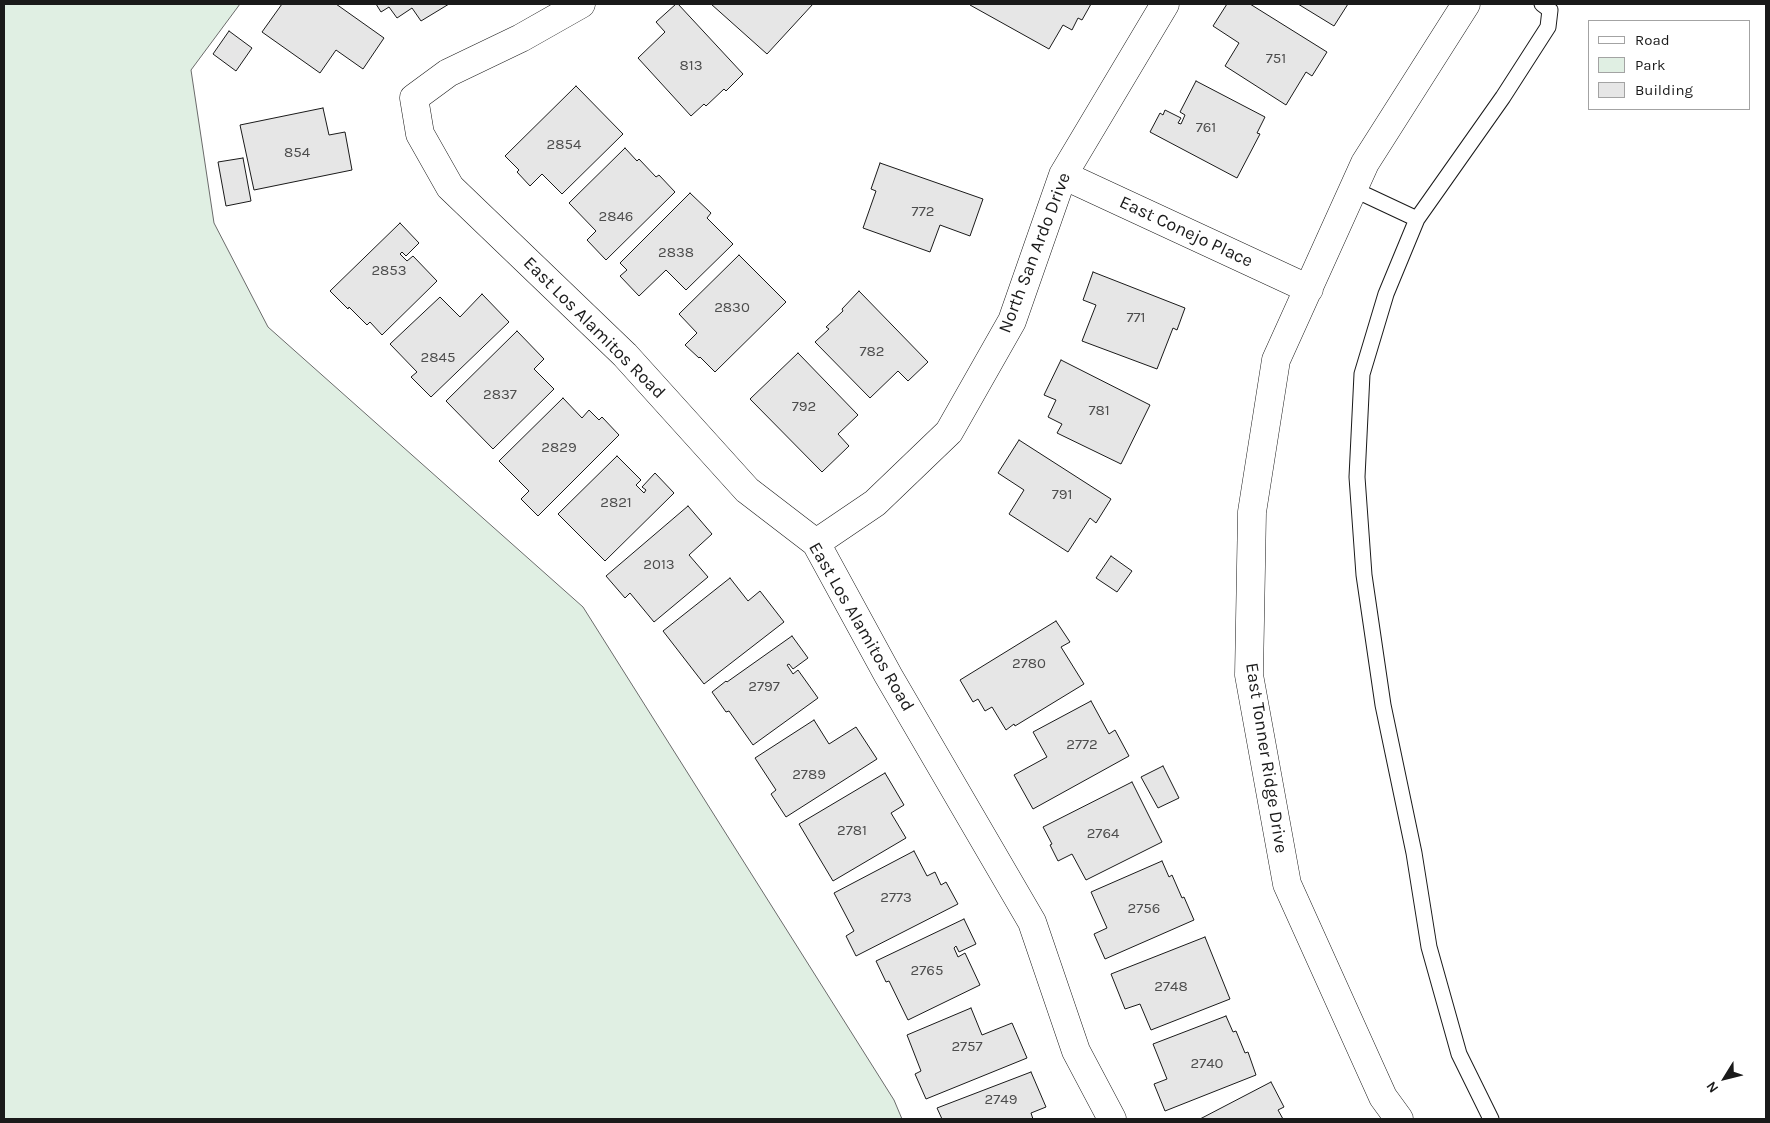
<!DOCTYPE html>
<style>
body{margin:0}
#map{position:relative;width:1770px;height:1123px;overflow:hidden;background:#fff;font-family:Karla,sans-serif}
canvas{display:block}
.frame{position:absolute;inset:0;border:5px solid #1a1a1a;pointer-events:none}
.legend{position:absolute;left:1588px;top:20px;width:162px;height:90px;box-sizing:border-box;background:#fff;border:1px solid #a3a3a3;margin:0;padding:6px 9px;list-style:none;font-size:15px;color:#1a1a1a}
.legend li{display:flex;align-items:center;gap:10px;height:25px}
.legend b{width:25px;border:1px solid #a3a3a3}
.north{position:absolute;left:1700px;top:1053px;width:50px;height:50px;-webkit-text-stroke:4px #fff;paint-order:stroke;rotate:234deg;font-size:14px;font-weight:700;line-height:20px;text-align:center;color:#1a1a1a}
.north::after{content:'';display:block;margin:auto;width:18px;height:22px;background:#1a1a1a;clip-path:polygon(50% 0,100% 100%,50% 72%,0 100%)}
</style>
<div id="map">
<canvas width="1770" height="1123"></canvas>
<div class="frame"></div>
<ul class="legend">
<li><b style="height:6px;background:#fff"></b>Road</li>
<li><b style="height:14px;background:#e0efe3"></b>Park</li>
<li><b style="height:14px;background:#e6e6e6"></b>Building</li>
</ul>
<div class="north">N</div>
</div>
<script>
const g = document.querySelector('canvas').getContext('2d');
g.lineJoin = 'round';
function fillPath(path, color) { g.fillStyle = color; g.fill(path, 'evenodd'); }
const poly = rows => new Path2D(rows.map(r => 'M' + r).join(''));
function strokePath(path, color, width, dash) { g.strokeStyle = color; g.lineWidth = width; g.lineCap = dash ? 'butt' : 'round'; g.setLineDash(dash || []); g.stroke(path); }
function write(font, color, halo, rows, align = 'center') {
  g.font = font + ' Karla,sans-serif'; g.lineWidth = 4; g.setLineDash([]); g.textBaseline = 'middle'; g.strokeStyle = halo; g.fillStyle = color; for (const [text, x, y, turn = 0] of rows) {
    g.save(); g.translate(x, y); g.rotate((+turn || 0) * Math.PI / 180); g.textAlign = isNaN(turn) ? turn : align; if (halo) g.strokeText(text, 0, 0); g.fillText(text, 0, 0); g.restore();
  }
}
const green = poly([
 [4,4,240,4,191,70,214,223,268,327,583,607,894,1100,902,1119,4,1119,4,4]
]);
fillPath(green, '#e0efe3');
strokePath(green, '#6a6a6a', 1);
const building = poly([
 [282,4,336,4,384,38,363,69,336,50,320,73,262,32,282,4],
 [376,4,449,4,421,21,412,8,397,18,389,7,381,12,376,4],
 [676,4,678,4,743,74,726,91,724,89,706,106,704,104,691,116,638,58,665,32,656,22,676,4],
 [711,4,813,4,767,54,711,4],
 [970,4,1091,4,1082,20,1078,18,1072,30,1063,25,1049,49,970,5,970,4],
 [1227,4,1250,4,1327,52,1312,76,1306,72,1286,105,1225,66,1239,43,1213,26,1227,4],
 [1298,4,1348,4,1334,26,1298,4],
 [229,31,252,48,236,71,213,54,229,31],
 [1196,81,1265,117,1257,133,1260,134,1237,178,1150,132,1160,113,1163,115,1165,110,1181,118,1178,123,1181,124,1185,115,1180,112,1196,81],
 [576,86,623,134,562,194,542,174,530,186,517,172,519,170,505,156,576,86],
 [323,108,329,135,345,132,352,170,254,190,240,125,323,108],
 [625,148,637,161,639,159,656,177,659,175,675,192,606,260,587,240,596,231,569,203,625,148],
 [243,158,251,201,226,206,218,162,243,158],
 [880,163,983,199,970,236,940,225,930,252,863,228,876,191,871,189,880,163],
 [690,193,711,213,707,218,733,244,686,290,666,270,639,296,620,276,627,270,620,263,690,193],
 [400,223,419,243,406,256,402,252,400,254,407,261,413,256,437,281,382,335,370,322,367,325,349,307,348,309,330,291,400,223],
 [739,255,786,302,715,372,700,357,699,358,685,345,697,333,679,314,739,255],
 [1093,272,1185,308,1177,330,1173,328,1157,369,1082,341,1096,305,1083,300,1093,272],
 [859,291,928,362,908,381,898,371,870,398,815,342,829,329,826,327,843,311,842,309,859,291],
 [482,294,509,322,431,397,411,377,417,372,390,344,440,297,460,317,482,294],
 [517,331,544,359,534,369,554,389,493,449,446,401,517,331],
 [798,353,858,415,838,434,849,446,822,472,750,399,798,353],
 [1061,360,1150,405,1121,464,1057,433,1062,424,1048,417,1056,400,1044,395,1061,360],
 [563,398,582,418,589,410,599,420,602,417,619,435,538,516,521,499,529,491,499,461,563,398],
 [1019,440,1111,499,1096,523,1090,518,1068,552,1009,514,1024,490,998,473,1019,440],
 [617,456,641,480,636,485,644,493,646,490,642,487,655,473,674,493,605,561,558,514,617,456],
 [688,506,712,534,689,555,708,577,654,622,630,593,625,598,606,576,688,506],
 [1111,556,1132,571,1117,592,1096,578,1111,556],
 [730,578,748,601,760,591,784,622,704,684,663,631,730,578],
 [1056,621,1070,642,1061,647,1084,684,1015,726,1014,724,1006,730,992,707,985,711,978,699,973,702,960,680,1056,621],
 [792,636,808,658,793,669,789,664,787,665,793,674,798,670,818,698,753,745,729,711,726,712,712,692,726,681,727,682,792,636],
 [1091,701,1109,734,1115,730,1129,756,1033,809,1014,775,1047,757,1033,732,1091,701],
 [814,720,829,744,856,727,877,759,786,817,771,794,776,790,755,758,814,720],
 [1163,766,1179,798,1158,808,1141,777,1163,766],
 [885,773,904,805,891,813,906,838,833,881,799,824,885,773],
 [1132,782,1162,842,1086,880,1072,854,1058,861,1050,845,1052,844,1043,827,1132,782],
 [914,851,927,876,935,872,941,885,946,882,958,904,856,956,846,936,854,931,834,893,914,851],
 [1162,861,1169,877,1172,875,1182,898,1184,897,1194,920,1105,959,1094,934,1107,928,1091,892,1162,861],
 [964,919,976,944,959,952,956,946,954,948,958,957,965,953,980,985,908,1020,889,981,886,982,876,961,964,919],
 [1205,937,1230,999,1151,1030,1140,1004,1125,1009,1111,974,1205,937],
 [971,1008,982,1035,1012,1023,1027,1058,926,1099,915,1074,921,1071,907,1035,971,1008],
 [1226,1016,1233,1032,1236,1031,1245,1053,1248,1052,1256,1075,1165,1111,1154,1084,1167,1079,1153,1044,1226,1016],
 [1031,1072,1046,1107,1031,1113,1033,1119,942,1119,937,1108,1031,1072],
 [1271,1082,1284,1107,1278,1110,1283,1119,1200,1119,1271,1082]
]);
fillPath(building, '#e6e6e6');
strokePath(building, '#1a1a1a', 1);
const lane = poly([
 [1353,189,1417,219,1503,97,1548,27,1550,10,1542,4],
 [1417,219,1386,294,1362,374,1357,477,1364,575,1383,705,1414,853,1429,947,1459,1054,1491,1119]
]);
const street = poly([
 [581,4,521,38,448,73,414,98,420,134,450,187,625,355,747,490,816,543,888,675,1032,922,1076,1051,1112,1119],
 [1063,175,1309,289],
 [816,543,875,503,949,432,1012,321,1063,175,1165,4],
 [1399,1119,1383,1097,1287,884,1249,675,1252,512,1276,360,1365,163,1466,4]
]);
strokePath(lane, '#1a1a1a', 17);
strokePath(street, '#1a1a1a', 29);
strokePath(lane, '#fff', 15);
strokePath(street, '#fff', 28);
write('15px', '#4d4d4d', null, [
 ["751",1276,59],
 ["813",691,66],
 ["761",1206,128],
 ["2854",564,145],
 ["854",297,153],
 ["772",923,212],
 ["2846",616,217],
 ["2838",676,253],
 ["2853",389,271],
 ["2830",732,308],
 ["771",1136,318],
 ["782",872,352],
 ["2845",438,358],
 ["2837",500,395],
 ["792",804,407],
 ["781",1099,411],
 ["2829",559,448],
 ["791",1062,495],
 ["2821",616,503],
 ["2013",659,565],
 ["2780",1029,664],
 ["2797",764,687],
 ["2772",1082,745],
 ["2789",809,775],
 ["2781",852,831],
 ["2764",1103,834],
 ["2773",896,898],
 ["2756",1144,909],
 ["2765",927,971],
 ["2748",1171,987],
 ["2757",967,1047],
 ["2740",1207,1064],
 ["2749",1001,1100]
]);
write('18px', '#1a1a1a', '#fff', [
 ["East Conejo Place",1186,232,25],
 ["North San Ardo Drive",1035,253,-69],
 ["East Los Alamitos Road",594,328,45],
 ["East Los Alamitos Road",861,627,60],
 ["East Tonner Ridge Drive",1266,758,81]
]);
</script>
